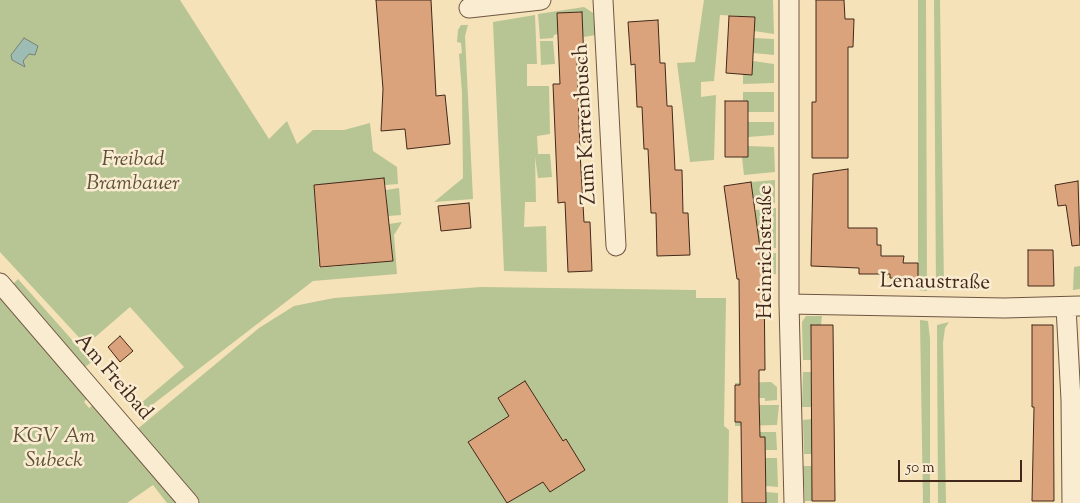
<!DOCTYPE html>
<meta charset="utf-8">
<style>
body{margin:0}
#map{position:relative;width:1080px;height:503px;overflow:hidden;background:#f6e2b8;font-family:"Sorts Mill Goudy",serif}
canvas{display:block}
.scale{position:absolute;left:898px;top:460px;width:124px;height:22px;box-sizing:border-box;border:2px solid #42281a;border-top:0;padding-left:6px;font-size:15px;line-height:18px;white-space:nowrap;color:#42281a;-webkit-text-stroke:4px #f9ecd1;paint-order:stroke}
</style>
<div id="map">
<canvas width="1080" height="503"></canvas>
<div class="scale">50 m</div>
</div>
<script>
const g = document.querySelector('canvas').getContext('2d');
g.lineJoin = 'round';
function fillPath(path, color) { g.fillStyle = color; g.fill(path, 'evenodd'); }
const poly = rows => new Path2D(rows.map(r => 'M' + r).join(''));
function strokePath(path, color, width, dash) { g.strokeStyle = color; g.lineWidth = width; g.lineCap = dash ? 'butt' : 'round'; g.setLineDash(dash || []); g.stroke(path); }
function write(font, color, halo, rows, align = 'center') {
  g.font = font + ' "Sorts Mill Goudy",serif'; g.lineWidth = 5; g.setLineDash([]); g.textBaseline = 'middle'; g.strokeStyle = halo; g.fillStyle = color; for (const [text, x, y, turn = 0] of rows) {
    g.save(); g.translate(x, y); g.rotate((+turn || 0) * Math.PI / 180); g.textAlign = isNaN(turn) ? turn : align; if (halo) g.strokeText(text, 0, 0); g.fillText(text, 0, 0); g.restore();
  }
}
fillPath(poly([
 [0,0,180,0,269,139,287,121,297,144,313,130,344,130,370,123,373,151,397,167,398,184,385,185,384,179,314,185,319,268,393,261,389,224,402,222,394,235,397,274,313,281,139,415,134,409,184,367,130,307,86,345,0,252],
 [704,0,773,0,774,34,754,31,755,17,720,15,714,81,701,82,701,97,716,95,714,160,690,162,677,63,695,62],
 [918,0,926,0,927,291,918,290],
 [934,0,940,0,944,290,936,290],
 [584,7,593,13,596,35,583,37,582,12,557,13,558,34,554,35,553,38,540,39,538,14],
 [535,15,537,64,527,64,527,86,549,86,550,134,537,136,538,154,550,154,552,177,538,178,535,157,536,202,525,202,524,227,546,226,547,272,504,271,493,22],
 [461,25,468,25,465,36,473,199,434,202,463,178,462,92,459,54,462,53,461,43,457,42,458,30],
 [754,38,774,39,774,55,753,53],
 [540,41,553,41,555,64,541,65],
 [753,61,774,64,774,83,743,84,743,74,752,74],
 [743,92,774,92,774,112,748,112,748,101,743,101],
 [748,122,774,122,774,135,748,137],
 [748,146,774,147,775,172,744,175,742,157,748,157],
 [775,180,775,203,754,205,751,182],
 [399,188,401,215,388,216,386,190],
 [776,208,776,248,760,249,755,210],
 [776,253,776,274,764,276,761,254],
 [1080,266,1080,289,1073,290,1074,267],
 [18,279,81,350,93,361,81,370,12,285],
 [481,287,696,290,696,298,726,298,724,426,729,430,728,503,197,503,135,431,259,328,294,306,334,298],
 [0,296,89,396,84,402,89,408,96,403,181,503,167,503,153,485,127,503,0,503],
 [806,316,822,316,821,325,811,325,811,360,803,360,802,322],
 [920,320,928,321,930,339,930,503,923,503],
 [949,322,945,328,943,343,946,503,938,503,937,325],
 [803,372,811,372,811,407,802,407],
 [771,382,777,387,777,400,765,401,765,398,759,398,759,385,735,385,735,383],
 [759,405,779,405,777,425,735,426,735,422,759,422],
 [812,419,812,454,804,454,803,420],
 [741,432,776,432,777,450,765,450,765,437,741,437],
 [765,458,777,458,778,487,766,486],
 [803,466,812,466,812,501,805,501],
 [766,492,778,493,778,503,766,503]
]), '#b7c493');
const water = poly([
 [24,38,38,46,35,55,29,54,23,61,25,67,12,60,11,55,24,38]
]);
fillPath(water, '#9dbdb4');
strokePath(water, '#798176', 1);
const building = poly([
 [376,0,431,0,436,96,445,95,450,144,407,149,405,129,381,131,383,89,376,0],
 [816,0,844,0,845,19,854,19,853,47,848,47,848,158,812,158,812,102,816,102,816,0],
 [582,12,584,62,577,63,580,152,584,222,590,222,592,271,568,272,565,202,558,203,553,84,560,84,557,13,582,12],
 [729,16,755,17,752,75,726,73,729,16],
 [658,20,660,63,665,63,667,106,672,106,675,170,682,170,683,213,688,213,690,255,657,256,656,213,651,213,648,149,644,149,642,107,637,107,635,64,631,65,628,22,658,20],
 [725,101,748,101,748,157,725,157,725,101],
 [848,169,848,228,877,228,877,245,881,245,881,256,904,256,903,263,918,263,918,279,890,278,890,274,859,274,859,268,811,266,813,174,848,169],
 [384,178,393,261,320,267,314,185,384,178],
 [1078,181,1080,245,1072,246,1066,205,1058,206,1055,185,1078,181],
 [751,182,764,277,765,370,759,370,759,398,760,437,765,437,766,503,742,503,741,422,735,422,735,385,740,385,739,279,737,279,724,186,751,182],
 [469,203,471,228,441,231,438,206,469,203],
 [1028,250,1053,250,1054,286,1028,286,1028,250],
 [811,325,833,325,835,501,812,501,811,325],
 [1032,325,1053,325,1054,501,1032,501,1034,407,1032,407,1032,325],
 [120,336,133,351,120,362,108,347,120,336],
 [525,381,563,441,566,439,585,470,550,492,543,482,507,503,468,442,509,416,498,398,525,381]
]);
fillPath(building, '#daa37c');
strokePath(building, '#42281a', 1);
const street = poly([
 [603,0,616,246],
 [789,0,789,304,794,503],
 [469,8,541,0],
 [0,283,189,503],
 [789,304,1004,308,1080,306],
 [1066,307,1071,400,1072,503]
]);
strokePath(street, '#6f5642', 21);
strokePath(street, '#f9ecd1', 19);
write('21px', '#42281a', '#f9ecd1', [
 ["Zum Karrenbusch",587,124,-93],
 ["Heinrichstraße",767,252,-90],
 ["Lenaustraße",935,284,1],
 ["Am Freibad",112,378,49]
]);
write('italic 21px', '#5f4f38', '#f9ecd1', [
 ["Freibad",133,161],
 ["Brambauer",133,185],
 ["KGV Am",54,438],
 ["Subeck",54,462]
]);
</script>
